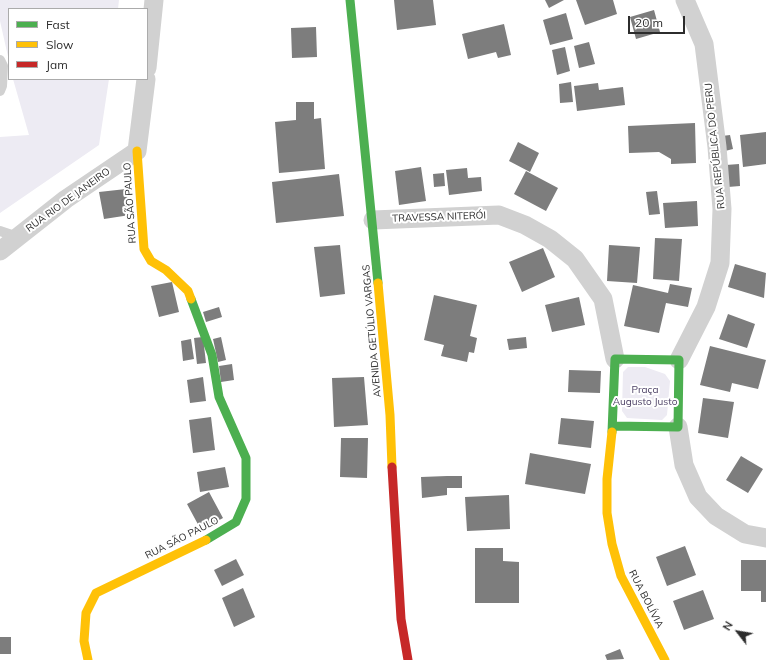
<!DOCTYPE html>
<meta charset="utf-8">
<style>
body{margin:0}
#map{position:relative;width:766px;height:660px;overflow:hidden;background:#fff;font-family:Mulish,sans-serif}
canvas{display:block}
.legend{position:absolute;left:8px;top:8px;width:140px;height:72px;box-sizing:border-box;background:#fff;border:1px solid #ababab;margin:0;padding:5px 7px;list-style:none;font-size:12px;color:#2c2c2c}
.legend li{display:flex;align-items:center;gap:8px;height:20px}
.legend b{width:20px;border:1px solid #ababab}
.north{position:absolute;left:718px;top:612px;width:40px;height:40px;-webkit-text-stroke:3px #fff;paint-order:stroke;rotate:301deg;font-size:11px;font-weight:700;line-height:16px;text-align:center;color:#2c2c2c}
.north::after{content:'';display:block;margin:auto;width:14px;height:18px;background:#2c2c2c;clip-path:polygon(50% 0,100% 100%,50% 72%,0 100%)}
.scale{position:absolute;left:628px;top:16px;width:57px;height:18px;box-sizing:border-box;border:2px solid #2c2c2c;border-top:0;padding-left:5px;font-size:12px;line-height:14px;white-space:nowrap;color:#2c2c2c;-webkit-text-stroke:3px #fff;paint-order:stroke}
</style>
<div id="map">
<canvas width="766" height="660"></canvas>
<ul class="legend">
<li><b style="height:5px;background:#4caf50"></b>Fast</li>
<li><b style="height:5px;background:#ffc107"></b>Slow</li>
<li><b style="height:5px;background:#c62828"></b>Jam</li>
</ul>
<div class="north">N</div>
<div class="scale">20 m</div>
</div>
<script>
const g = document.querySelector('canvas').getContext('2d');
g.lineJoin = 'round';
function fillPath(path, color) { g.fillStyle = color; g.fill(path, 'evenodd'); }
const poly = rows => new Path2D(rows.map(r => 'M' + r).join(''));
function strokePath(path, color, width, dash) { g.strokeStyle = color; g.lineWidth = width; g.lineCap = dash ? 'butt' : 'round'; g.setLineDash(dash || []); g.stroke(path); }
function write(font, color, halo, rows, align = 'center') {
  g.font = font + ' Mulish,sans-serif'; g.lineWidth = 4; g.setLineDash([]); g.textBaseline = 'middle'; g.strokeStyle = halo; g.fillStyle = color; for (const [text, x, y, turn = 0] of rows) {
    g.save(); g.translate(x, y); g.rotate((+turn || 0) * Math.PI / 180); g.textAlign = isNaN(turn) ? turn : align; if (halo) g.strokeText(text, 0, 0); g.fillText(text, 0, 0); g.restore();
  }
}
fillPath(poly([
 [0,0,119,0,118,9,9,9,9,61,0,21],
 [13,79,109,79,99,145,0,213,0,137,29,135],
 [628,367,645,367,665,374,670,381,667,415,662,420,627,418,622,411,623,372]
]), '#edebf3');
fillPath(poly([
 [394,0,433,0,436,25,397,30],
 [545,0,564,0,549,8],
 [576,0,613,0,617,14,585,25],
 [654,10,660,32,636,39,630,17],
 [566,13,573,39,550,45,543,20],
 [504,24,511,55,498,58,496,52,468,59,462,34],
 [316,27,317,57,292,58,291,28],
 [589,42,595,64,579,68,574,46],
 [565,47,570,71,557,75,552,50],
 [571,82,573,102,560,103,559,84],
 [598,83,599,90,623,87,625,105,577,111,574,86],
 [296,102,314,102,314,119,321,118,325,169,279,173,275,122,296,120],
 [695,123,696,163,671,164,671,159,659,152,629,153,628,126],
 [766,132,766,164,743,167,740,135],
 [730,135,733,149,725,151,722,136],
 [518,142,539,153,530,172,509,161],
 [739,164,740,186,728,187,726,165],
 [421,167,426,201,399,205,395,171],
 [467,168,468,178,481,177,482,191,449,195,446,170],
 [526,171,558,188,546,211,514,194],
 [444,173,445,186,434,187,433,174],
 [339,174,344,216,276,223,272,182],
 [126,189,130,215,104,219,99,192],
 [657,191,660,214,649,215,646,192],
 [697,201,698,226,665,228,663,203],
 [655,238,682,239,679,281,653,279],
 [340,245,345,294,320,297,314,247],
 [609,245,640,247,637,283,607,281],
 [543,248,555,277,522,292,509,262],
 [735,264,766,273,764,298,728,287],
 [172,282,179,312,159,317,151,286],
 [670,284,692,288,688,307,666,303,659,333,624,326,633,285,668,293],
 [434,295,477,305,470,336,477,338,474,353,469,352,467,362,441,356,444,345,424,340],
 [579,297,585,325,552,332,545,305],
 [219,307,222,317,206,322,203,312],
 [728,314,755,324,747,348,719,339],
 [203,337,206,363,197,364,194,338],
 [221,337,226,360,218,362,213,339],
 [526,337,527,348,509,350,507,339],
 [191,339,194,359,183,361,181,341],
 [710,346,766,360,758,389,732,383,730,392,700,385],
 [232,364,234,380,221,382,219,366],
 [569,370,601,371,600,393,568,392],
 [203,377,206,401,190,403,187,380],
 [364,377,368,425,334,427,332,378],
 [703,398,734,402,728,438,698,433],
 [211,417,215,450,193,453,189,420],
 [561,418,594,421,591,448,558,444],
 [341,438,368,438,367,478,340,477],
 [530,453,591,464,585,494,525,484],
 [741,456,763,469,748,493,726,480],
 [225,467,229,487,200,492,197,472],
 [447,476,462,476,462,488,447,488,447,495,422,498,421,477],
 [209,492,223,518,201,530,187,504],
 [509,495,510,529,467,531,465,497],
 [685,546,696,575,667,586,656,557],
 [475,548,503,548,503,561,519,562,519,603,475,603],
 [236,559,244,575,222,586,214,570],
 [741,560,766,560,766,602,761,602,761,591,741,591],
 [243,588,255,617,234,627,222,598],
 [703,590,714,619,684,630,673,601],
 [0,637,11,637,11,654,0,654],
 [620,649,624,659,607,660,605,655]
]), '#7d7d7d');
strokePath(poly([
 [0,60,3,66,2,86,0,91],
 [0,231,18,237]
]), '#d1d1d1', 10);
strokePath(poly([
 [147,68,154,0],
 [373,220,499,215,525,225,550,239,575,259,603,299,615,359],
 [0,251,66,199,137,151,146,79],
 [679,360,706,307,720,263,722,209,717,147,704,44,685,0],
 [678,427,684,465,698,497,716,516,745,534,766,538]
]), '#d1d1d1', 19);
strokePath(poly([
 [350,0,378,283],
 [191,299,212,355,219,397,246,458,246,499,236,522,206,540],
 [612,432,615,359,679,360,678,427,613,426]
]), '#4caf50', 9);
strokePath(poly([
 [137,151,144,249,151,261,166,270,188,291,191,299],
 [378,283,390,415,392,467],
 [612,432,607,479,607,513,612,544,621,576,665,660],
 [88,660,84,641,86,613,96,593,206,540]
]), '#ffc107', 9);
strokePath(poly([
 [392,467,401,619,408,660]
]), '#c62828', 9);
write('10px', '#2c2c2c', '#fff', [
 ["RUA REPÚBLICA DO PERU",715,146,-96],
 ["RUA RIO DE JANEIRO",68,200,-36],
 ["RUA SÃO PAULO",130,203,-94],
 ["TRAVESSA NITERÓI",439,217,-2],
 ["AVENIDA GETÚLIO VARGAS",372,331,-95],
 ["RUA SÃO PAULO",182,538,-27],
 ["RUA BOLÍVIA",646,599,63]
]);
write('10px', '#4a3e63', '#fff', [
 ["Praça",645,390],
 ["Augusto Justo",645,402]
]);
</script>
